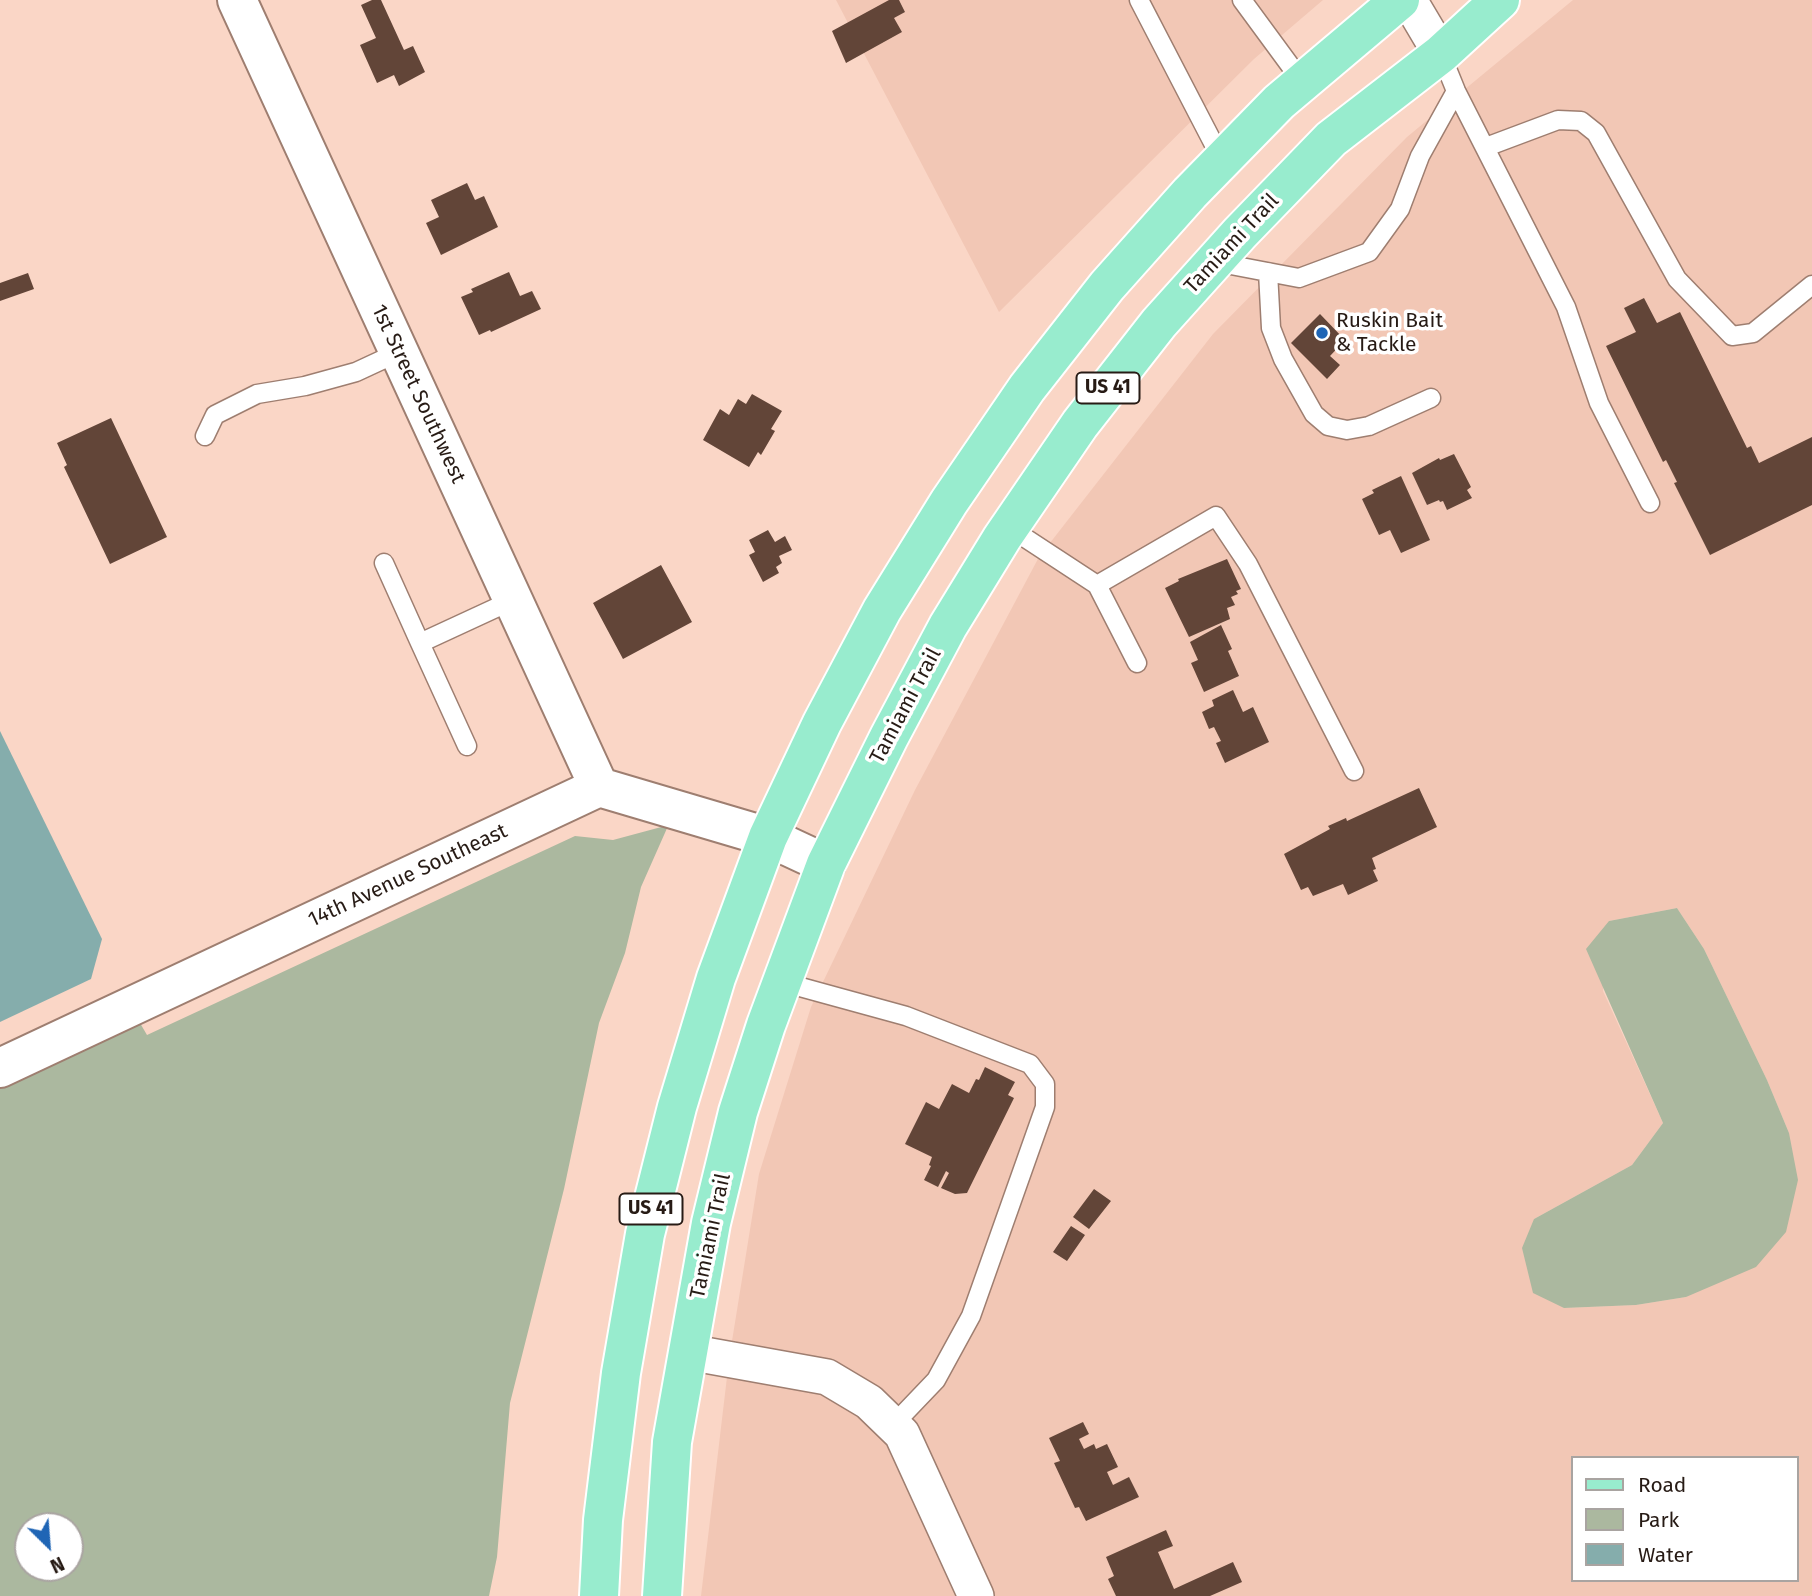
<!DOCTYPE html>
<style>
body{margin:0}
#map{position:relative;width:1812px;height:1596px;overflow:hidden;background:#fad6c6;font-family:"Fira Sans",sans-serif}
canvas{display:block}
.legend{position:absolute;left:1571px;top:1456px;width:228px;height:126px;box-sizing:border-box;background:#fff;border:2px solid #a9a4a1;margin:0;padding:9px 12px;list-style:none;font-size:21px;color:#271b15}
.legend li{display:flex;align-items:center;gap:14px;height:35px}
.legend b{width:35px;border:2px solid #a9a4a1}
.north{position:absolute;left:14px;top:1512px;width:70px;height:70px;box-sizing:border-box;background:#fff;border:2px solid #a9a4a1;border-radius:50%;rotate:155deg;font-size:19px;font-weight:700;line-height:28px;text-align:center;color:#271b15}
.north::after{content:'';display:block;margin:auto;width:24px;height:32px;background:#1f65b5;clip-path:polygon(50% 0,100% 100%,50% 72%,0 100%)}
</style>
<div id="map">
<canvas width="1812" height="1596"></canvas>
<ul class="legend">
<li><b style="height:9px;background:#98ecce"></b>Road</li>
<li><b style="height:19px;background:#abb89f"></b>Park</li>
<li><b style="height:19px;background:#85adac"></b>Water</li>
</ul>
<div class="north">N</div>
</div>
<script>
const g = document.querySelector('canvas').getContext('2d');
g.lineJoin = 'round';
function fillPath(path, color) { g.fillStyle = color; g.fill(path, 'evenodd'); }
const poly = rows => new Path2D(rows.map(r => 'M' + r).join(''));
function strokePath(path, color, width, dash) { g.strokeStyle = color; g.lineWidth = width; g.lineCap = dash ? 'butt' : 'round'; g.setLineDash(dash || []); g.stroke(path); }
function write(font, color, halo, rows, align = 'center') {
  g.font = font + ' "Fira Sans",sans-serif'; g.lineWidth = 7; g.setLineDash([]); g.textBaseline = 'middle'; g.strokeStyle = halo; g.fillStyle = color; for (const [text, x, y, turn = 0] of rows) {
    g.save(); g.translate(x, y); g.rotate((+turn || 0) * Math.PI / 180); g.textAlign = isNaN(turn) ? turn : align; if (halo) g.strokeText(text, 0, 0); g.fillText(text, 0, 0); g.restore();
  }
}
fillPath(poly([
 [836,0,1323,0,1254,59,999,312],
 [1573,0,1812,0,1812,1596,995,1596,918,1427,881,1388,834,1361,732,1341,759,1174,811,1007,915,790,1039,557,1213,334,1407,137],
 [1677,908,1704,949,1767,1080,1789,1133,1686,1297,1636,1305,1564,1308,1534,1219,1632,1165,1663,1123,1603,991,1609,921],
 [1572,1458,1796,1458,1796,1580,1572,1580],
 [727,1377,822,1395,860,1417,888,1445,958,1596,701,1596]
]), '#f2c7b5');
fillPath(poly([
 [665,826,668,826,641,887,625,953,599,1023,564,1189,510,1403,497,1557,489,1596,0,1596,0,1089,140,1023,147,1035,575,836,613,840],
 [28,1526,70,1526,70,1568,28,1568],
 [1677,908,1704,949,1767,1080,1789,1133,1798,1180,1786,1232,1756,1267,1686,1297,1636,1305,1564,1308,1533,1293,1522,1248,1534,1219,1632,1165,1663,1123,1586,949,1609,921]
]), '#abb89f');
fillPath(poly([
 [0,731,102,939,91,979,0,1022]
]), '#85adac');
fillPath(poly([
 [372,0,381,0,404,50,413,46,425,72,399,86,394,75,377,83,360,45,376,38,361,5],
 [889,0,899,0,905,12,894,18,902,32,846,63,832,31],
 [467,183,475,200,484,196,498,227,441,255,426,223,439,217,431,200],
 [509,272,520,296,532,291,541,309,491,332,490,330,479,335,461,297,473,292,471,289],
 [28,273,34,289,0,301,0,283],
 [1644,298,1657,323,1680,312,1747,448,1751,446,1759,463,1812,437,1812,505,1710,555,1674,483,1677,482,1666,460,1663,462,1606,346,1636,332,1624,308],
 [1320,314,1345,340,1330,356,1340,365,1327,379,1291,343],
 [752,394,782,411,771,429,775,431,761,455,758,452,749,467,703,440,720,409,729,415,738,399,746,404],
 [111,418,167,537,110,564,64,467,67,465,57,443],
 [1454,454,1471,487,1467,490,1472,498,1447,510,1443,501,1440,502,1439,500,1427,505,1412,473,1439,458,1440,460],
 [1401,476,1430,540,1401,553,1390,530,1379,535,1362,499,1374,493,1372,490],
 [768,530,775,542,785,536,792,550,779,556,782,563,776,567,779,573,763,582,749,555,755,552,749,540],
 [1227,559,1241,589,1236,591,1238,594,1231,597,1235,605,1227,608,1230,619,1189,637,1165,588,1179,581,1178,579],
 [661,565,692,622,623,659,593,603],
 [1221,625,1232,649,1228,651,1239,676,1204,692,1191,663,1198,660,1190,642],
 [1233,690,1243,712,1253,707,1269,742,1225,763,1216,743,1221,741,1214,727,1209,729,1202,712,1214,706,1212,700],
 [1419,788,1437,827,1372,858,1376,869,1373,870,1378,881,1348,895,1343,884,1313,896,1308,887,1301,890,1284,854,1330,829,1328,826,1346,818,1347,821],
 [985,1067,1015,1082,1008,1095,1014,1098,967,1193,955,1194,941,1188,949,1173,946,1171,938,1187,924,1180,931,1166,929,1165,932,1157,905,1144,926,1102,939,1109,952,1084,969,1093,976,1079,979,1080],
 [1094,1189,1111,1201,1089,1229,1073,1217],
 [1071,1226,1085,1235,1067,1261,1053,1252],
 [1083,1422,1089,1434,1079,1439,1084,1449,1094,1444,1096,1449,1107,1444,1118,1467,1107,1472,1113,1485,1129,1477,1139,1497,1086,1521,1079,1507,1075,1508,1054,1463,1060,1461,1049,1438],
 [1166,1530,1173,1546,1158,1552,1174,1589,1233,1562,1242,1582,1210,1596,1116,1596,1108,1579,1114,1576,1106,1557]
]), '#624538');
const lane = poly([
 [1139,0,1222,160],
 [1242,0,1303,83],
 [1441,54,1456,91,1566,307,1599,403,1650,503],
 [1486,147,1558,120,1581,121,1596,133,1677,279,1732,336,1753,333,1812,285],
 [1215,262,1299,278,1369,252,1400,209,1420,156,1456,91],
 [1268,272,1271,328,1283,359,1314,414,1328,426,1347,430,1369,426,1431,398],
 [205,436,215,415,257,394,305,386,356,372,399,352],
 [1010,528,1097,585,1216,516,1248,564,1354,771],
 [384,563,420,643],
 [1097,585,1137,663],
 [467,746,420,643,513,600],
 [782,982,906,1016,1030,1064,1045,1084,1045,1107,971,1316,936,1380,893,1425]
]);
const street = poly([
 [1409,0,1441,54],
 [688,1352,827,1377,869,1402,902,1434,976,1596]
]);
const secondary = poly([
 [237,0,599,787],
 [0,1068,599,787,768,837,826,864]
]);
const primary = poly([
 [599,1596,603,1520,621,1373,645,1234,677,1107,716,978,768,837,822,723,882,610,949,502,1027,388,1107,286,1190,193,1279,102,1400,0],
 [662,1596,672,1442,711,1223,738,1112,766,1025,826,864,889,737,948,626,1002,538,1080,424,1159,323,1240,233,1331,139,1441,54,1500,0]
]);
strokePath(lane, '#9e7e70', 21);
strokePath(street, '#9e7e70', 38);
strokePath(secondary, '#9e7e70', 42);
strokePath(primary, '#fff', 42);
strokePath(lane, '#fff', 18);
strokePath(street, '#fff', 35);
strokePath(secondary, '#fff', 38);
strokePath(primary, '#98ecce', 38);
for (const [x, y, r, color] of [
 [1322,333,7,"#1f65b5"]
]) { const dot = new Path2D(); dot.arc(x, y, r, 0, 2 * Math.PI); g.fillStyle = color; g.fill(dot); strokePath(dot, '#fff', 2.5); }
for (const [x, y, w] of [
 [1108,388,63],
 [651,1209,63]
]) { const box = new Path2D(); box.roundRect(x - w / 2, y - 15.5, w, 31, 5); g.fillStyle = '#fff'; g.fill(box); strokePath(box, '#271b15', 2); }
write('bold 19px', '#271b15', null, [
 ["US 41",1108,388],
 ["US 41",651,1209]
]);
write('21px', '#271b15', '#fff', [
 ["Tamiami Trail",1232,244,-47],
 ["1st Street Southwest",418,394,65],
 ["Tamiami Trail",906,706,-62],
 ["14th Avenue Southeast",408,876,-25],
 ["Tamiami Trail",711,1236,-78]
]);
write('21px', '#271b15', '#fff', [
 ["Ruskin Bait",1336,321],
 ["& Tackle",1336,345]
], 'left');
</script>
